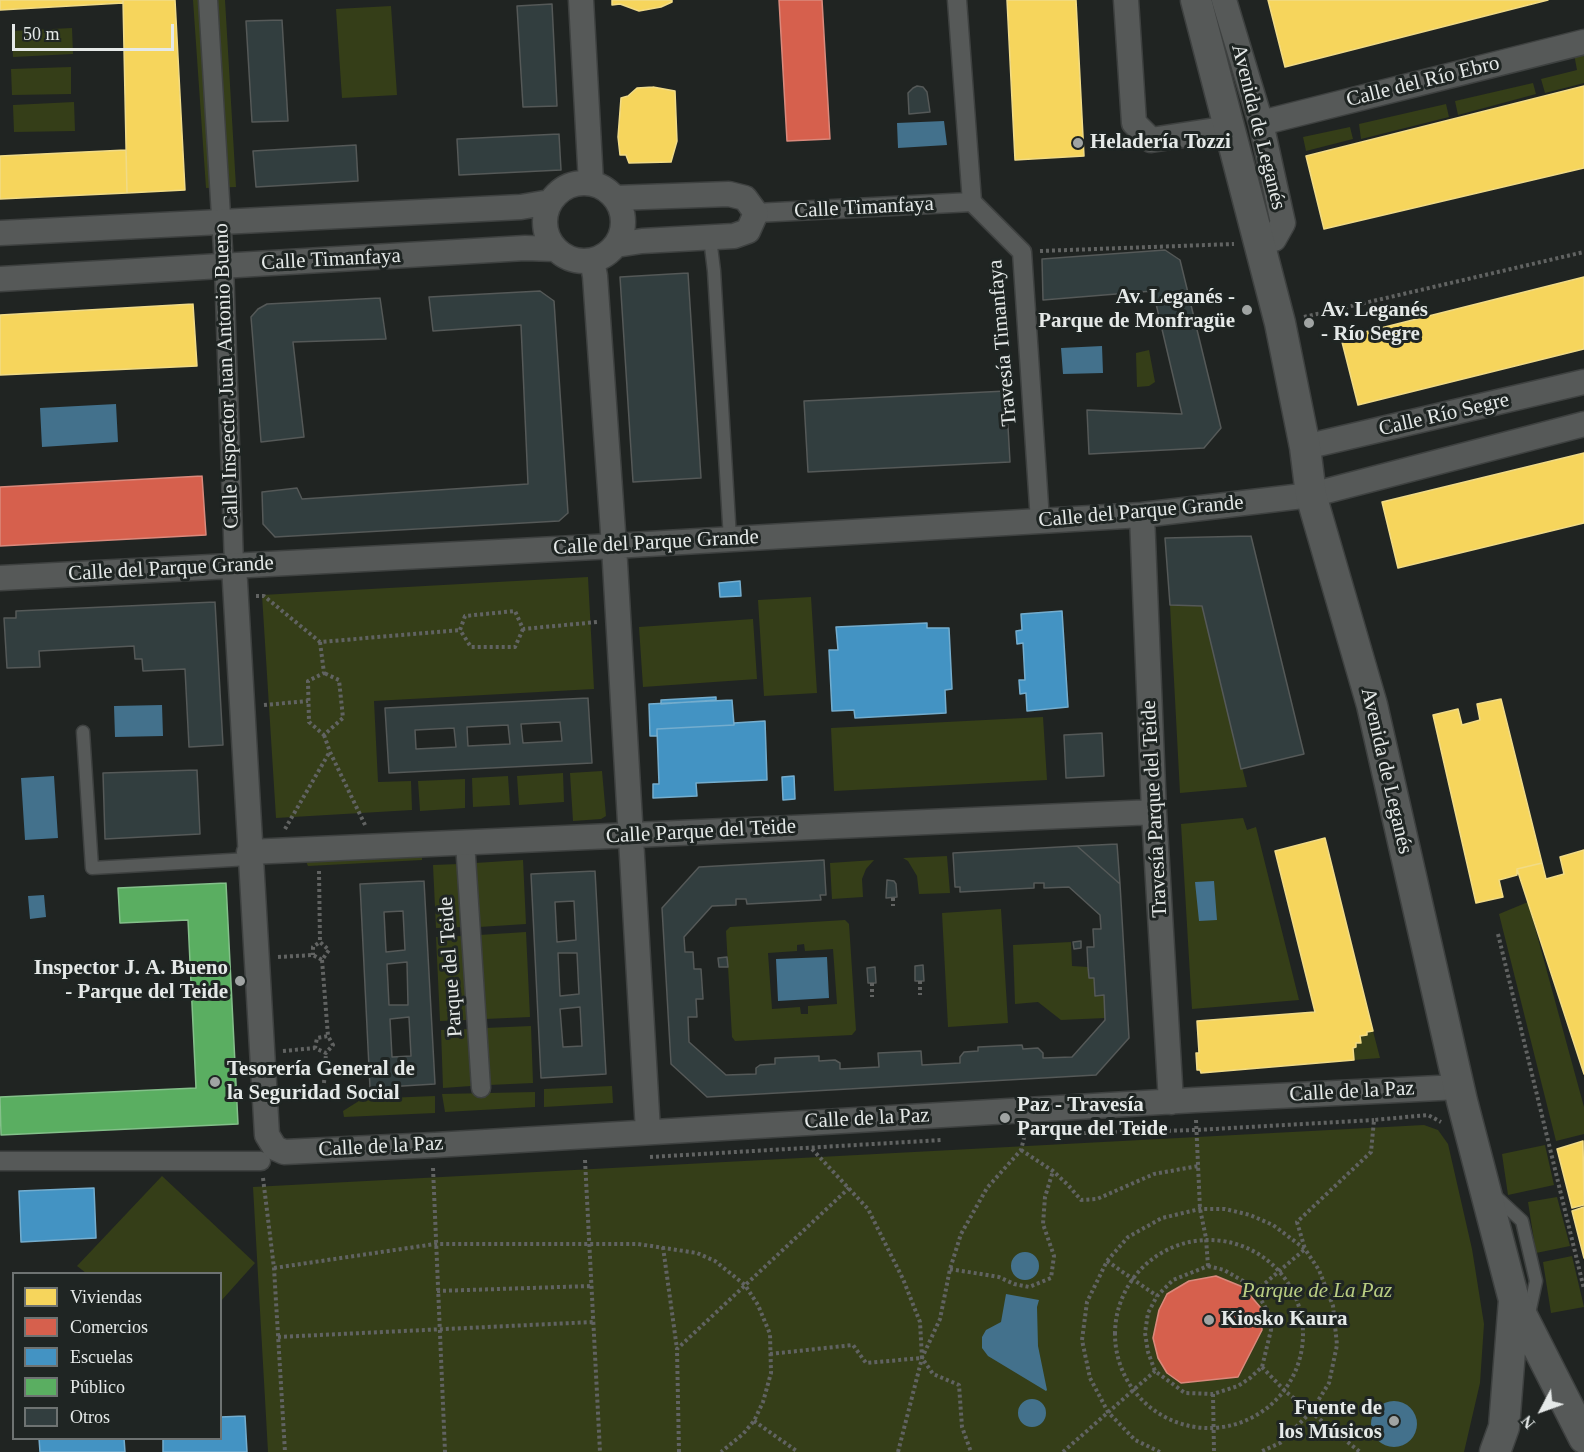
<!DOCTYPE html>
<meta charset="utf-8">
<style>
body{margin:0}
#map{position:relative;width:1584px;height:1452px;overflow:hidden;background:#202422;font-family:"Times New Roman",serif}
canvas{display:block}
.legend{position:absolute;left:12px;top:1272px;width:210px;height:168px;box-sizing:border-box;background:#1f2523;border:2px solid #6e7372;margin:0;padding:8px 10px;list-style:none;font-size:18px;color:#e5e9e8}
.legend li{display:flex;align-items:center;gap:12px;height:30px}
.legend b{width:30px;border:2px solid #6e7372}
.north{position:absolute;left:1512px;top:1380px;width:60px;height:60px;-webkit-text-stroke:4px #1f2523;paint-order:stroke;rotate:229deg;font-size:16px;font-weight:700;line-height:24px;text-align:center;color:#e5e9e8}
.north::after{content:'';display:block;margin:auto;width:21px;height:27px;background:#e5e9e8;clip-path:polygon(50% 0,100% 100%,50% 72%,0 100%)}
.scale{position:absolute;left:12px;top:24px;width:162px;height:27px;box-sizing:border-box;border:3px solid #e5e9e8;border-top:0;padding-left:8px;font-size:18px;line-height:21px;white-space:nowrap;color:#e5e9e8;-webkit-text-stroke:4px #1f2523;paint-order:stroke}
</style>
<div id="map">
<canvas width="1584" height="1452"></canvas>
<ul class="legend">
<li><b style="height:16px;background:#f6d55c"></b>Viviendas</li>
<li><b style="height:16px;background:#d6604d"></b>Comercios</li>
<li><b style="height:16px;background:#4393c3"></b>Escuelas</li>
<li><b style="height:16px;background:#5aae61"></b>Público</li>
<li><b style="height:16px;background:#323e3f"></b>Otros</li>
</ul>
<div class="north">N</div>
<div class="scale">50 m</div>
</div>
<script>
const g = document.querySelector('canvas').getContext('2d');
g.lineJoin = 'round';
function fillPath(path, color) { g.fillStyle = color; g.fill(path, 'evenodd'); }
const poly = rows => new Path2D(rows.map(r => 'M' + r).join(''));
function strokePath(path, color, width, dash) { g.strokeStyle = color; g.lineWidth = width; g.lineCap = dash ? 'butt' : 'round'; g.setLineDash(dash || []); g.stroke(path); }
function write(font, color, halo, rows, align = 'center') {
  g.font = font + ' "Times New Roman",serif'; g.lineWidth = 6; g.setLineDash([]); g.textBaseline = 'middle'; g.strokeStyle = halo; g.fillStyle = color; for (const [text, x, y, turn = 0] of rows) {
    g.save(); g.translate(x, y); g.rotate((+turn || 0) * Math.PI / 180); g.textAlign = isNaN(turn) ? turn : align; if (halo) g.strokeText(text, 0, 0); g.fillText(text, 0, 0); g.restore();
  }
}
fillPath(poly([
 [193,0,225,0,236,187,206,188],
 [391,6,397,95,342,98,336,9],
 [72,28,73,54,13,57,12,31],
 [1584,52,1584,83,1545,93,1541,79,1577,70,1574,54],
 [71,67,71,94,12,95,11,69],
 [1533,83,1536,94,1458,115,1455,101],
 [74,102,75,131,14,132,13,105],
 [1446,104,1449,117,1361,139,1359,124],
 [1350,127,1353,139,1306,151,1303,137],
 [1149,350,1155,382,1149,386,1137,387,1136,353],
 [588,577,594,689,374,701,378,782,411,781,412,810,276,818,262,595],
 [811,597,817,693,764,696,758,600],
 [1170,605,1202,606,1247,787,1180,793],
 [753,619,757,679,643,687,639,627],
 [1043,717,1047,780,834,791,831,728],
 [602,771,606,816,601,819,573,821,570,773],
 [563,773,564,802,519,805,517,776],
 [508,776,510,805,473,807,472,778],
 [465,779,465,808,420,811,418,781],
 [1243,818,1247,830,1256,827,1299,1000,1192,1009,1181,824],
 [422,848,422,860,308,866,303,855],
 [947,856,950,893,919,894,917,876,908,861,903,858],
 [523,860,526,924,479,927,475,863],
 [874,860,866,869,862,879,863,897,832,899,830,863],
 [459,864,462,927,436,928,433,865],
 [1528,902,1584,1107,1584,1134,1556,1141,1499,914],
 [1001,909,1008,1023,948,1027,942,913],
 [845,920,849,924,856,1030,852,1035,735,1041,732,1037,726,931,730,927],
 [804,944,805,951,833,949,837,1004,808,1006,808,1014,801,1014,800,1007,772,1009,768,953,797,951,797,945],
 [526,932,530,1017,485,1019,479,935],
 [463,936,467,1020,440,1021,436,937],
 [1071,942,1072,966,1088,967,1089,978,1094,978,1095,996,1104,995,1105,1018,1061,1020,1038,1002,1015,1004,1013,945],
 [531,1026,533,1083,489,1085,485,1028],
 [468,1029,471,1086,443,1088,441,1030],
 [1373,1031,1380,1058,1354,1060,1353,1048,1356,1047,1356,1043,1361,1042,1360,1036,1367,1035,1367,1032],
 [612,1086,613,1103,544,1107,544,1089],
 [535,1092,535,1107,445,1112,442,1094],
 [435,1096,435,1113,344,1117,343,1111,362,1099],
 [1424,1125,1438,1130,1448,1144,1472,1249,1484,1324,1480,1383,1464,1452,268,1452,253,1187],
 [1545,1145,1554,1185,1508,1195,1502,1154],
 [162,1176,255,1263,221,1301,220,1274,86,1273,77,1266],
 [1557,1197,1570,1246,1536,1253,1528,1202],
 [1572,1256,1584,1307,1551,1313,1543,1262]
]), '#353e18');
fillPath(poly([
 [944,121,947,145,898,148,897,123],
 [1102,346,1103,373,1063,374,1061,348],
 [116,404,118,442,42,447,40,408],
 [162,705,163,736,115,737,114,706],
 [54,776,58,838,25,840,21,778],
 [1214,881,1217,920,1199,921,1195,882],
 [44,895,46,917,30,919,28,896],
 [827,957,829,998,778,1001,776,959],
 '1011 1266a14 14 0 1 1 28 0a14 14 0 1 1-28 0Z',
 [1006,1294,1039,1300,1037,1307,1038,1346,1047,1390,1046,1391,988,1356,982,1348,982,1337,986,1330,1001,1322],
 '1018 1413a14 14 0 1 1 28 0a14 14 0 1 1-28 0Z',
 '1371 1424a23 23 0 1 1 46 0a23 23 0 1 1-46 0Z'
]), '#43718c');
const homes = poly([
 [0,0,123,0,123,3,0,10,0,0],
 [123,0,175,0,185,190,127,193,123,0],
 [612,0,672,0,672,2,661,7,639,11,620,4,612,5,612,0],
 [1007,0,1076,0,1084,156,1015,160,1007,0],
 [1268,0,1548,0,1285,67,1268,0],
 [1584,86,1584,168,1324,229,1306,156,1584,86],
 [653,87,675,91,677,141,671,162,629,163,626,155,620,155,618,137,621,98,628,96,637,88,653,87],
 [126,150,127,193,0,199,0,156,126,150],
 [1584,277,1584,349,1358,405,1341,338,1584,277],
 [193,304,197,366,0,375,0,315,193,304],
 [1584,453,1584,523,1398,568,1382,502,1584,453],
 [1501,699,1542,863,1517,869,1517,875,1499,880,1503,897,1476,903,1433,715,1458,709,1462,725,1480,720,1477,704,1501,699],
 [1325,838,1373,1031,1367,1032,1367,1035,1360,1036,1361,1043,1356,1043,1356,1047,1353,1048,1354,1060,1201,1073,1200,1070,1197,1070,1196,1053,1199,1053,1197,1021,1315,1012,1275,851,1325,838],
 [1584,850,1584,1074,1517,869,1542,863,1546,879,1564,874,1560,857,1584,850],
 [1583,1141,1584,1205,1572,1208,1557,1149,1583,1141],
 [1584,1207,1584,1258,1572,1211,1584,1207]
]);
fillPath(homes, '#f6d55c');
strokePath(homes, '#f1db86', 1.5);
const shops = poly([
 [779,0,822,0,830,139,787,141,779,0],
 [202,476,206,535,0,546,0,487,202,476],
 [1216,1276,1243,1287,1261,1308,1262,1330,1238,1377,1181,1383,1167,1373,1158,1358,1153,1338,1159,1310,1167,1294,1189,1281,1216,1276]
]);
fillPath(shops, '#d6604d');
strokePath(shops, '#da897c', 1.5);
const schools = poly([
 [740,581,741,596,720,597,719,583,740,581],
 [1062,611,1068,707,1027,711,1026,693,1020,694,1019,680,1025,680,1023,643,1017,644,1016,631,1022,630,1021,614,1062,611],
 [927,623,927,628,949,628,952,689,945,690,946,713,855,718,854,710,832,711,829,650,838,650,836,627,927,623],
 [716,697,716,700,661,704,661,700,716,697],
 [732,700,734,725,657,729,657,736,650,736,649,704,732,700],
 [765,721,767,780,696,783,697,796,653,798,653,784,659,784,657,729,734,725,734,723,765,721],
 [794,776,795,799,783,800,782,777,794,776],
 [94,1188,96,1238,21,1242,19,1191,94,1188],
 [245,1416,247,1452,163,1452,163,1438,220,1438,220,1417,245,1416],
 [39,1438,124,1438,125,1452,40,1452,39,1438]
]);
fillPath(schools, '#4393c3');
strokePath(schools, '#74adce', 1.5);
const public = poly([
 [226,883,238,1124,1,1135,0,1097,196,1088,188,920,120,923,118,888,226,883]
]);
fillPath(public, '#5aae61');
strokePath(public, '#84c08a', 1.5);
const building = poly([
 [552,4,557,106,523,107,517,6,552,4],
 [282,20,288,121,252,122,246,21,282,20],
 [917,86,923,87,927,92,930,112,909,114,908,93,913,88,917,86],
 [559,134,561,170,459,175,457,139,559,134],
 [356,145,358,181,256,187,253,151,356,145],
 [1165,250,1180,260,1221,428,1204,448,1089,454,1087,410,1182,414,1153,291,1043,300,1042,259,1165,250],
 [688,273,701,478,633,482,620,277,688,273],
 [540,291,554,301,568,513,559,521,275,537,263,524,262,492,297,488,302,499,528,484,521,325,433,331,429,297,540,291],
 [380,298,386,339,293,342,304,437,261,442,251,317,258,309,267,304,380,298],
 [1006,391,1010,462,808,472,804,401,1006,391],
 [1251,536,1304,754,1241,769,1202,606,1170,605,1165,538,1251,536],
 [215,602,223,745,189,747,185,669,143,671,142,659,135,659,134,646,39,651,40,667,7,668,4,618,16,618,16,611,215,602],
 [588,698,592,763,389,773,385,708,588,698],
 [560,722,562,741,523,743,521,724,560,722],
 [508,725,510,744,468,746,467,727,508,725],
 [454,728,456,747,416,749,415,730,454,728],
 [1102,733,1104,776,1066,778,1064,735,1102,733],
 [197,770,200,834,105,839,103,773,197,770],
 [1117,844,1120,884,1077,846,1117,844],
 [1077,846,1120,884,1129,1038,1096,1075,707,1097,671,1064,662,908,699,867,824,860,826,895,820,895,821,900,747,904,746,899,736,899,736,905,712,906,684,937,685,952,693,952,694,969,701,969,703,999,696,999,697,1017,688,1017,689,1042,726,1075,756,1074,756,1068,760,1065,775,1064,775,1058,819,1056,819,1061,835,1060,840,1063,840,1069,879,1067,878,1053,921,1051,922,1065,960,1063,960,1057,964,1052,978,1051,978,1047,1022,1045,1023,1049,1038,1048,1043,1053,1043,1058,1072,1057,1105,1020,1104,995,1095,996,1094,978,1089,978,1088,967,1087,947,1094,947,1093,929,1101,929,1100,915,1069,887,1044,888,1044,883,1034,883,1034,888,960,892,960,887,955,887,953,853,1077,846],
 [595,871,606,1074,541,1078,531,874,595,871],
 [574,901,576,940,557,942,555,902,574,901],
 [558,953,577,953,579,994,560,996,558,953],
 [580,1007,582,1046,563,1047,560,1009,580,1007],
 [887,880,894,881,896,884,897,897,886,898,887,880],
 [424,881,435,1084,370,1088,360,884,424,881],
 [403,911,405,950,386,952,384,912,403,911],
 [407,962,408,1005,389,1005,387,964,407,962],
 [409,1017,411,1056,392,1057,390,1019,409,1017],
 [1081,941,1081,948,1074,949,1073,942,1081,941],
 [727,957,728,967,719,967,718,958,727,957],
 [923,965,924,981,915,981,915,966,923,965],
 [875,967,876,983,868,983,867,968,875,967]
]);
fillPath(building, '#323e3f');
strokePath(building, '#555958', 1.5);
const service = poly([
 [710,238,714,271,730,539],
 [83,732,92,868,249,859],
 [1493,1194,1522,1221,1536,1281,1528,1318]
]);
const pedestrian = poly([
 [208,0,224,266,234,565],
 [957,0,972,202,1022,252,1040,521],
 [756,213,972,202],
 [465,842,481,1088],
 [0,1161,261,1161]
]);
const minor = poly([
 [581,0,591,183],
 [1126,0,1134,123,1151,140,1229,128],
 [1224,0,1261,123,1283,223,1274,239,1260,243],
 [1261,123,1584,42],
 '545 222a39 39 0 1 1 78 0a39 39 0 1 1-78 0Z',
 [615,198,729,194,745,198,756,213,748,231,734,236,642,241,616,245],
 [0,233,521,207,550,202],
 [592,261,595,276,614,546,648,1131],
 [0,279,525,248,555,249],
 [1305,447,1584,382],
 [1142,515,1154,812,1171,1102],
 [234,565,267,1135,275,1148,284,1152,435,1145,1195,1100,1459,1087],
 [0,578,614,546,1142,515,1311,495,1584,424],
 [249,852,1154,812]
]);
const tertiary = poly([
 [1196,0,1280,323,1305,447,1311,495,1372,705,1462,1101,1514,1300,1584,1438],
 [1495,1452,1504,1427,1514,1300]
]);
strokePath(service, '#3e4140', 15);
strokePath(pedestrian, '#3e4140', 21);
strokePath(minor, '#3e4140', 27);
strokePath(tertiary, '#3e4140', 33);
strokePath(poly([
 [1040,251,1234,244],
 [1304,317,1584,252],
 [256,596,264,596,320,642,460,630],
 [523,629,515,647,471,647,460,630,465,616,515,611,523,629,597,622],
 [320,642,324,673,308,681,309,722,324,735,343,718,339,680,324,673],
 [264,705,308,701],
 [324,735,330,752,366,827],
 [285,829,329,753],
 [319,871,320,942],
 [893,898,893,906],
 [1498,934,1584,1289],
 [278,957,313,955,322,960,329,950,320,942,313,947,313,955],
 [322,960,328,1036],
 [920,981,920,995],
 [872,983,872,997],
 [283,1051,315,1048,326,1053,333,1045,328,1036,317,1038,315,1048],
 [324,1083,326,1053],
 [1196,1120,1200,1209,1206,1238,1208,1266],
 [1048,1134,1196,1130,1374,1120],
 [812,1149,868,1209,903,1279,920,1322,922,1358,933,1374,959,1385,962,1427,971,1452],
 [1021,1150,1053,1171,1068,1185,1081,1200,1097,1199,1154,1174,1198,1166],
 [650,1157,942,1140],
 [585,1160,600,1452],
 [433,1168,445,1452],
 [263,1178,274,1268,285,1452],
 '1115 1334a94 94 0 1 1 188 0a94 94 0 1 1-188 0Z',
 [663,1247,677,1349],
 [1107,1261,1157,1296],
 [1208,1266,1224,1270,1245,1282,1256,1291,1268,1312,1271,1330,1262,1367,1250,1378,1238,1386,1213,1394,1185,1393,1155,1371,1148,1352,1145,1333,1148,1313,1157,1296,1173,1280,1208,1266],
 [274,1268,435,1244,638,1244,697,1253,715,1261,745,1285,758,1305,770,1334,771,1373,763,1402,754,1421,743,1434,721,1452],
 [950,1269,999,1277,1014,1284,1029,1287,1051,1278,1054,1256,1043,1224,1045,1197,1053,1171],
 [437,1291,591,1286],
 [1256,1291,1305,1249,1297,1222,1371,1152,1374,1120,1428,1115,1441,1122],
 [278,1337,593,1322],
 [770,1354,853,1345,866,1363,922,1358],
 [1262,1367,1285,1391,1360,1452],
 [1213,1394,1214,1452],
 [754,1421,798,1452],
 [679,1452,677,1349,849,1188],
 [898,1452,922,1358,940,1319,950,1269,961,1234,987,1188,1021,1150,1025,1134],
 [1063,1452,1155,1371],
 [1160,1452,1135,1440,1108,1412,1090,1378,1082,1340,1087,1302,1107,1261,1128,1237,1162,1218,1200,1209,1225,1209,1250,1215,1273,1225,1305,1249,1319,1270,1333,1306,1337,1345,1329,1383,1311,1412,1280,1443,1260,1452]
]), '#616362', 4, [3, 3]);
strokePath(service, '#565958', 12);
strokePath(pedestrian, '#565958', 18);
strokePath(minor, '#565958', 24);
strokePath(tertiary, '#565958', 30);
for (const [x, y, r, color] of [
 [1078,143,6,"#a0a4a3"],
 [1247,310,6,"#a0a4a3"],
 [1309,323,6,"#a0a4a3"],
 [240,981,6,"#a0a4a3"],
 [215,1082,6,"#a0a4a3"],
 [1005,1118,6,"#a0a4a3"],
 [1209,1320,6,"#a0a4a3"],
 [1394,1421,6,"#a0a4a3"]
]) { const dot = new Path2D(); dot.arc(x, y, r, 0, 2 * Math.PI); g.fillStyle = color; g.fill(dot); strokePath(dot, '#1f2523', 2); }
write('21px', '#e5e9e8', '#1f2523', [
 ["Calle del Río Ebro",1423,82,-14],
 ["Avenida de Leganés",1258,127,76],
 ["Calle Timanfaya",864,208,-3],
 ["Calle Timanfaya",331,260,-3],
 ["Travesía Timanfaya",1003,343,-95],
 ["Calle Inspector Juan Antonio Bueno",227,376,-92],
 ["Calle Río Segre",1444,415,-13],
 ["Calle del Parque Grande",1141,512,-5],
 ["Calle del Parque Grande",656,543,-3],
 ["Calle del Parque Grande",171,569,-3],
 ["Avenida de Leganés",1386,771,77],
 ["Travesía Parque del Teide",1155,809,-93],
 ["Calle Parque del Teide",701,832,-3],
 ["Parque del Teide",451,967,-94],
 ["Calle de la Paz",1352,1092,-3],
 ["Calle de la Paz",867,1119,-3],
 ["Calle de la Paz",381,1147,-3]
]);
write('bold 21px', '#e5e9e8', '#1f2523', [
 ["Heladería Tozzi",1090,143],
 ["Av. Leganés -",1235,298,"right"],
 ["Parque de Monfragüe",1235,322,"right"],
 ["Av. Leganés",1321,311],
 ["- Río Segre",1321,335],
 ["Inspector J. A. Bueno",228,969,"right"],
 ["- Parque del Teide",228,993,"right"],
 ["Tesorería General de",227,1070],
 ["la Seguridad Social",227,1094],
 ["Paz - Travesía",1017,1106],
 ["Parque del Teide",1017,1130],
 ["Kiosko Kaura",1221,1320],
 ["Fuente de",1382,1409,"right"],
 ["los Músicos",1382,1433,"right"]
], 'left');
write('italic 21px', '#b9cd82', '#1f2523', [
 ["Parque de La Paz",1317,1291]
]);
</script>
